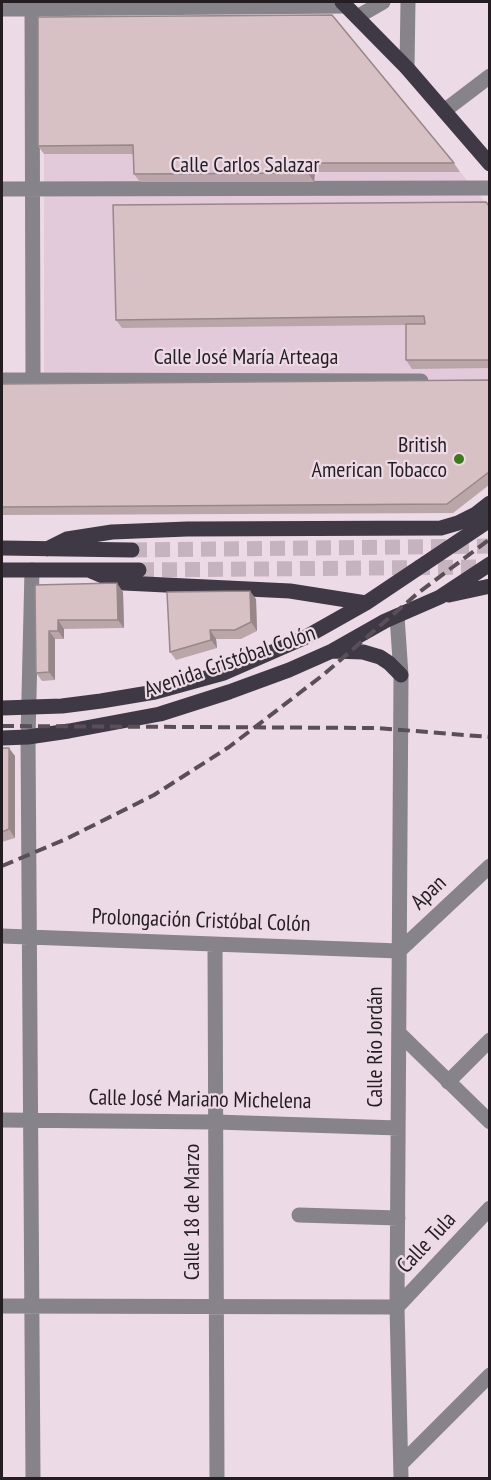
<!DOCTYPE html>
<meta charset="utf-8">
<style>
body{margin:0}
#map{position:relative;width:491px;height:1480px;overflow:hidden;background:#eddae7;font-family:"PT Sans Narrow",sans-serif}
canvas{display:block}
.frame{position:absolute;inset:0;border:3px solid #241d21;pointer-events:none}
</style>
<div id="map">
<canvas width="491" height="1480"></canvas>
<div class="frame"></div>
</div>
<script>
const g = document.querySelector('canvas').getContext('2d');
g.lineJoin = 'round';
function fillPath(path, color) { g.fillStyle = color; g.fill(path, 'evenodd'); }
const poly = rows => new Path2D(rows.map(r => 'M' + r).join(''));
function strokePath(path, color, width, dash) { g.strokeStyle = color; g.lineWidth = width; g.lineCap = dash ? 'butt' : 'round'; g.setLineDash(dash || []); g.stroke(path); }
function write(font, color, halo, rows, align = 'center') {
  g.font = font + ' "PT Sans Narrow",sans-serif'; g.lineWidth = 4.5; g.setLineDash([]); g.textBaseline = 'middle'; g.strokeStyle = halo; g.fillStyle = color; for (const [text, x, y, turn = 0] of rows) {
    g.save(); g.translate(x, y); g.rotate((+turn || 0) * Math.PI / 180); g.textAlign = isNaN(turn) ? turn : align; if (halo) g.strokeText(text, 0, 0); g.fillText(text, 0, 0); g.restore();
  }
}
fillPath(poly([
 [338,23,489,207,489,485,453,513,2,515,2,392,44,392,44,25]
]), '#e3cadb');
strokePath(poly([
 [132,550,490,546],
 [139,570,490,567]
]), '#c5b4bf', 15, [15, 8]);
strokePath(poly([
 [32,2,33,380],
 [2,9,346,6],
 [357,17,383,2],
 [407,68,408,2],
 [444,111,490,76],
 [2,189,490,188],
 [2,380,421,381],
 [32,570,28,737,33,1478],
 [397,616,401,675,397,1307,401,1478],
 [2,936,399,951,490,866],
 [215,945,217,1478],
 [400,1034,490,1122],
 [448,1082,490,1040],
 [2,1120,216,1122,398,1128],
 [299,1215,398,1218],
 [2,1306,397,1307,490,1208],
 [401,1464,490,1375]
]), '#87838b', 15);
strokePath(poly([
 [342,2,407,68,490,164],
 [2,548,132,550],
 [47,549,67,539,112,532,187,529,441,528,458,523,476,514,490,503],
 [2,570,139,570],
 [89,570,110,579,124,583,290,591,366,603],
 [449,595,490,586],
 [332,651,363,652,380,657,389,663,401,675],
 [2,708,62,706,101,701,155,692,224,673,304,638,366,603,490,520],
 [2,738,28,737,69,731,160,714,229,692,289,670,332,651,385,621,440,597,490,564]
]), '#3f3946', 15);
strokePath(poly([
 [2,726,377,728,490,737],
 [2,866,66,839,154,795,229,747,323,675,418,593,490,539]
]), '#5a4f56', 4, [12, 6]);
fillPath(poly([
 [38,17,454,163,460,172,315,172,314,182,140,182,134,174,133,154,44,154,38,146],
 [489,206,489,368,412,369,406,360,406,325,122,328,116,320],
 [489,380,489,485,453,513,2,515,2,384],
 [35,585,123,592,124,628,64,629,64,639,55,639,55,680,42,681,36,673],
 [256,599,257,631,241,639,216,639,217,648,176,660,170,652],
 [2,748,15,756,15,838,2,842]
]), '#baa6a9');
fillPath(poly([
 [309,163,315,172,314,182,308,173],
 [117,583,123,592,124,628,118,620],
 [250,591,256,599,257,631,251,622],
 [58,620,64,629,64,639,58,631],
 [210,630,216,639,217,648,211,640],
 [49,631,55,639,55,680,49,672],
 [9,748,15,756,15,838,9,829]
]), '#978789');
const building = poly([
 [332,15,454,163,309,163,308,173,134,174,133,145,38,146,38,17,332,15],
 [486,202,489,206,489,360,406,360,406,324,425,324,424,316,116,320,113,205,486,202],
 [489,380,489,472,447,504,2,507,2,384,489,380],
 [117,583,118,620,58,620,58,631,49,631,49,672,36,673,35,585,117,583],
 [250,591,251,622,235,630,210,630,211,640,170,652,167,592,250,591],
 [2,748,9,748,9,829,2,832,2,748]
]);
fillPath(building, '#d8c1c4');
strokePath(building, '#978789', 1.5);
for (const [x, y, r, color] of [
 [459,459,6,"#3a7c1c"]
]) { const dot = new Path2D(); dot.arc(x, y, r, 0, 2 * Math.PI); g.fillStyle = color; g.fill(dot); strokePath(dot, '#eddae7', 2); }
write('22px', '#241d21', '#eddae7', [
 ["Calle Carlos Salazar",245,166],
 ["Calle José María Arteaga",246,358],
 ["Avenida Cristóbal Colón",230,662,-19],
 ["Apan",429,893,-43],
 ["Prolongación Cristóbal Colón",201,921,2],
 ["Calle Río Jordán",376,1047,-90],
 ["Calle José Mariano Michelena",200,1100,1],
 ["Calle 18 de Marzo",193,1212,-90],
 ["Calle Tula",427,1243,-47]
]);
write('22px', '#241d21', '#eddae7', [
 ["British",447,446],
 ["American Tobacco",447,471]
], 'right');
</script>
